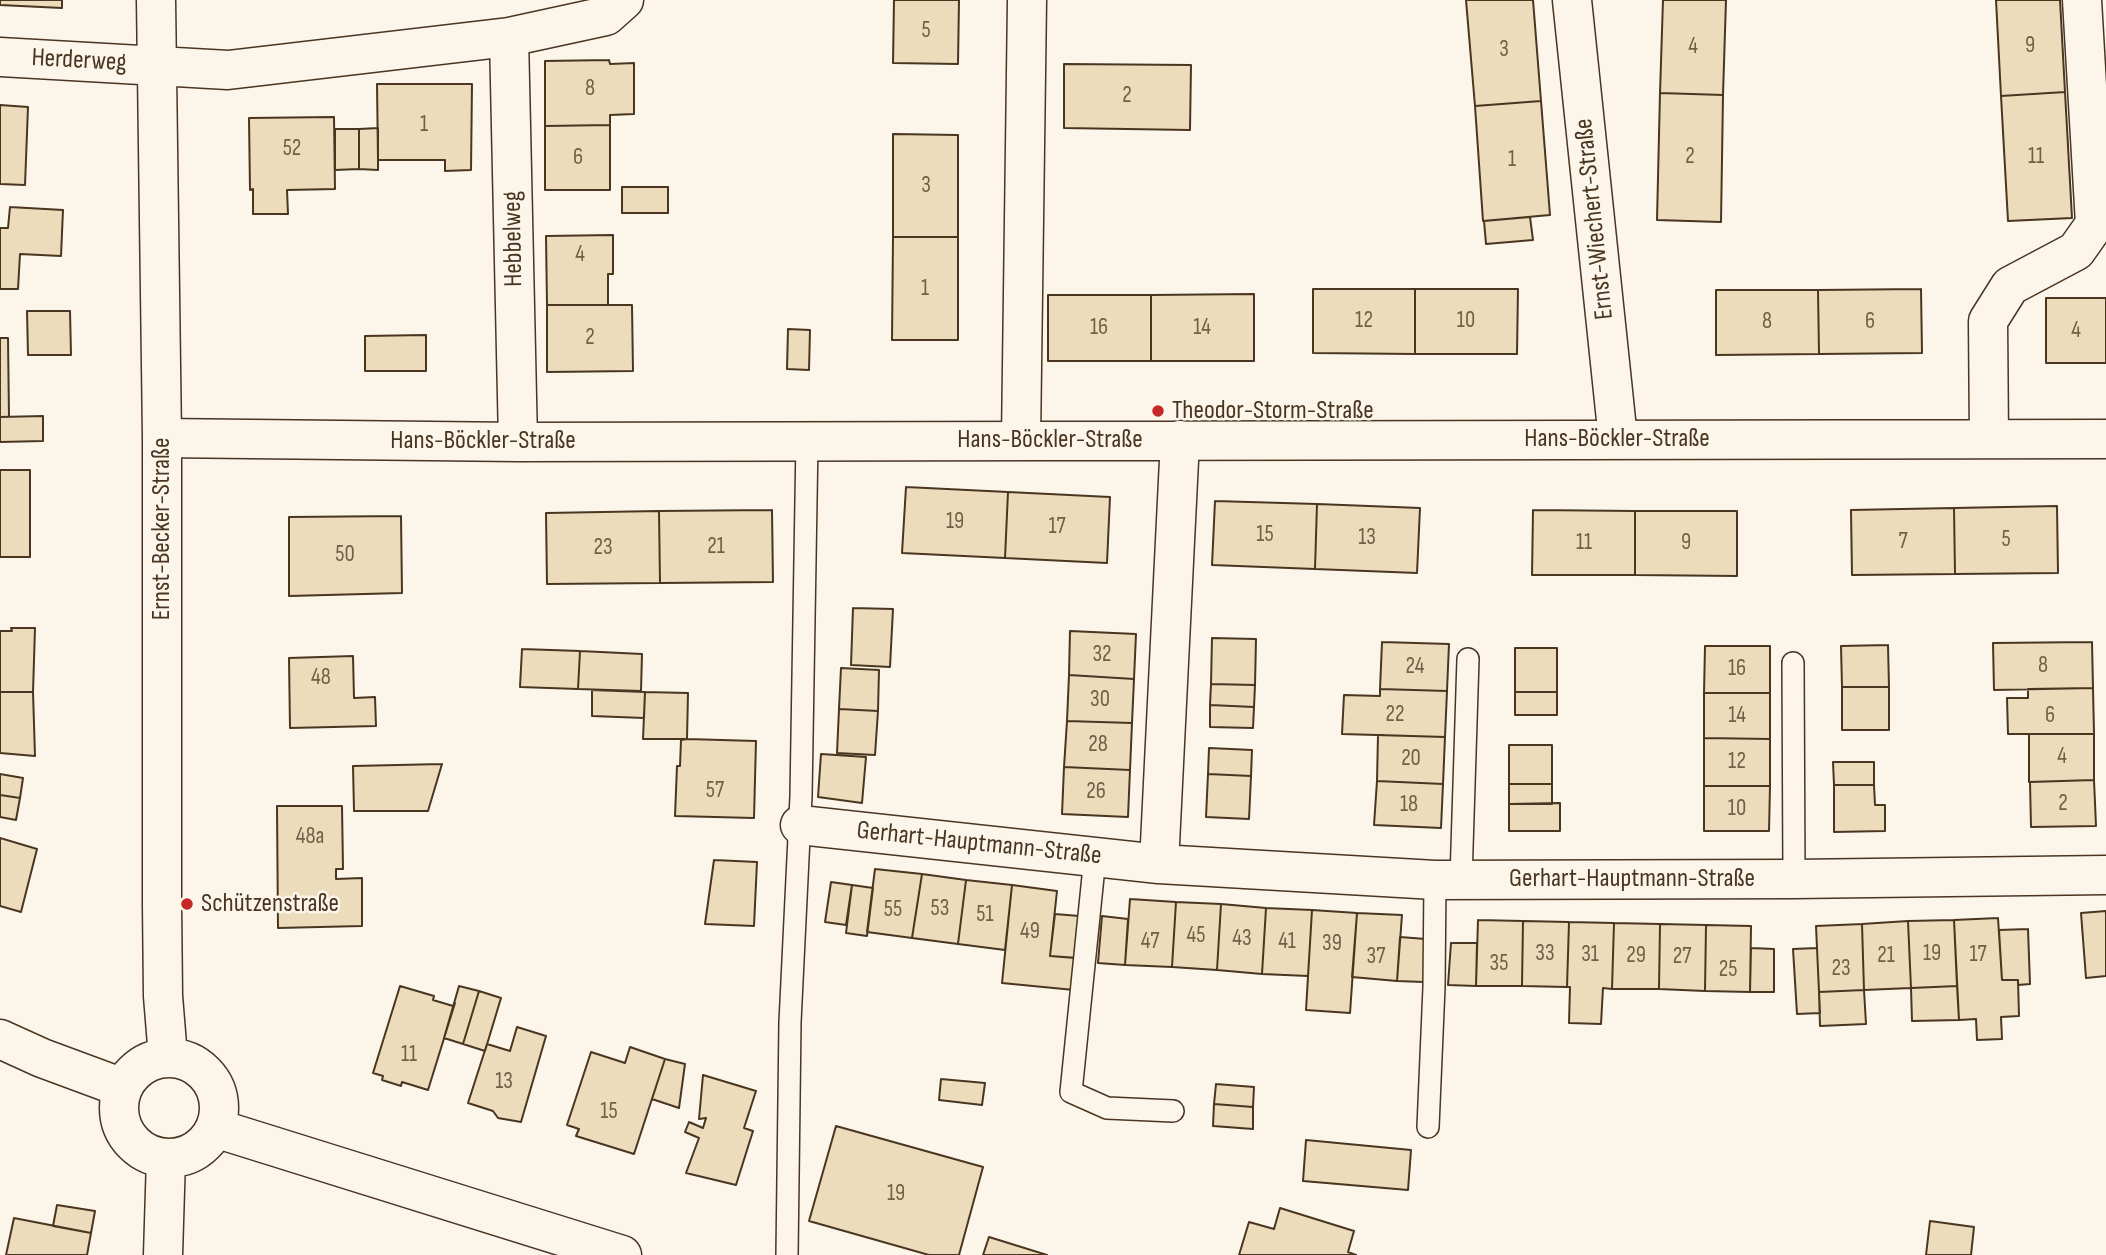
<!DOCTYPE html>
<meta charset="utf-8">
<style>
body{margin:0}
canvas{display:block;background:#fbf6e9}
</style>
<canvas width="2106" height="1255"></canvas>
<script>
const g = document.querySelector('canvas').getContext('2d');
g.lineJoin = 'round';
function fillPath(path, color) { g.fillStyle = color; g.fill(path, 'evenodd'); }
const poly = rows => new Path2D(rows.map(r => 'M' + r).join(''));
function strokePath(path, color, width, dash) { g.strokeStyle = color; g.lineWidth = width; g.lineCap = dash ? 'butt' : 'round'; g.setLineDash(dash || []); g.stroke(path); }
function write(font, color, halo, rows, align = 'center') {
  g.font = font + ' "Sofia Sans Condensed",sans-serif'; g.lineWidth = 5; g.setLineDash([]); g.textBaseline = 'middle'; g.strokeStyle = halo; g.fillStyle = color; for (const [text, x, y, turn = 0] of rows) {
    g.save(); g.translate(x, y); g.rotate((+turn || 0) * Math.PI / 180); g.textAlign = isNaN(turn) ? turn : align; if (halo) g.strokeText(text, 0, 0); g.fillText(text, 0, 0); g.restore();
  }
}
const building = poly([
 [0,0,62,0,62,8,0,5,0,0],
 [894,0,959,0,958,64,893,63,894,0],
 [1466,0,1533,0,1541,101,1475,106,1466,0],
 [1663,0,1726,0,1723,95,1660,93,1663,0],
 [1996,0,2060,0,2065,92,2001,96,1996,0],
 [609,60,610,64,634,63,634,114,610,115,610,125,545,126,545,61,609,60],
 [1064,64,1191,65,1190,130,1064,128,1064,64],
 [377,84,472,84,471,170,445,171,445,160,378,160,377,84],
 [2065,92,2072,218,2008,221,2001,96,2065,92],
 [1660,93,1723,95,1721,222,1657,220,1660,93],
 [1541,101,1550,215,1483,221,1475,106,1541,101],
 [0,105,28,107,25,185,0,184,0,105],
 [334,117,335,189,287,190,288,214,253,214,253,189,250,190,249,118,334,117],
 [610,125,610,190,545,190,545,126,610,125],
 [378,128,378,170,359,169,359,129,378,128],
 [335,129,359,129,359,169,335,170,335,129],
 [893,134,958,135,958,237,893,237,893,134],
 [622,187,668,187,668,213,622,213,622,187],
 [10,207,63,210,61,256,20,254,18,289,0,289,0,228,8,228,10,207],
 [1530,217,1533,240,1486,244,1484,221,1530,217],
 [613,235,613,274,608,274,608,305,547,305,546,236,613,235],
 [893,237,958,237,958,340,892,340,893,237],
 [1313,289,1415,289,1415,354,1313,353,1313,289],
 [1415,289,1518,289,1517,354,1415,354,1415,289],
 [1921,289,1922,353,1819,354,1818,290,1921,289],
 [1716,290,1818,290,1819,354,1716,355,1716,290],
 [1254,294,1254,361,1151,361,1151,295,1254,294],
 [1048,295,1151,295,1151,361,1048,361,1048,295],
 [2046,298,2106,298,2106,363,2046,363,2046,298],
 [547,305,632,305,633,371,547,372,547,305],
 [27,311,70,311,71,355,28,355,27,311],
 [788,329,810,330,809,370,787,369,788,329],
 [426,335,426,371,365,371,365,336,426,335],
 [0,338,8,338,9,417,0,417,0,338],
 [43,416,43,441,0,442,0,417,43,416],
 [0,470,30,470,30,557,0,557,0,470],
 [906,487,1008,492,1005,558,902,553,906,487],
 [1008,492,1110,497,1107,563,1005,558,1008,492],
 [1215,501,1317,504,1315,569,1212,565,1215,501],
 [1317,504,1420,508,1417,573,1315,569,1317,504],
 [2057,506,2058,573,1955,574,1954,508,2057,506],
 [1954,508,1955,574,1852,575,1851,510,1954,508],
 [772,510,773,582,660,583,659,511,772,510],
 [1533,510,1635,511,1635,575,1532,575,1533,510],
 [659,511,660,583,547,584,546,513,659,511],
 [1635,511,1737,511,1737,576,1635,575,1635,511],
 [401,516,402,593,289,596,289,517,401,516],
 [853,608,893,609,890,667,851,665,853,608],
 [11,628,35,628,33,692,0,692,0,631,12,631,11,628],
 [1070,631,1136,634,1134,679,1069,675,1070,631],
 [1212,638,1256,639,1255,685,1211,684,1212,638],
 [1382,642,1449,644,1447,691,1380,689,1382,642],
 [2092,642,2093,688,1994,690,1993,643,2092,642],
 [1888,645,1889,687,1842,687,1841,646,1888,645],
 [1705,646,1770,646,1770,693,1704,693,1705,646],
 [1515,648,1557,648,1557,692,1515,692,1515,648],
 [522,649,580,651,578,689,520,687,522,649],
 [580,651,642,654,641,691,578,689,580,651],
 [353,656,354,698,375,697,376,726,290,728,289,658,353,656],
 [841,668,879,670,878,711,839,709,841,668],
 [1069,675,1134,679,1132,723,1067,721,1069,675],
 [1211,684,1255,685,1254,707,1210,705,1211,684],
 [1842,687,1889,687,1889,730,1842,730,1842,687],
 [2093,688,2094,734,2008,734,2007,698,2028,698,2028,689,2093,688],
 [1380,689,1447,691,1445,737,1342,734,1344,695,1380,696,1380,689],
 [592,690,645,692,644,718,592,716,592,690],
 [0,692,33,692,35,756,0,753,0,692],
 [645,692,688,693,687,739,643,739,645,692],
 [1515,692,1557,692,1557,715,1515,715,1515,692],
 [1704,693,1770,693,1770,739,1704,738,1704,693],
 [1210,705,1254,707,1253,728,1210,727,1210,705],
 [839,709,878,711,875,755,837,753,839,709],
 [1067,721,1132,723,1130,770,1064,767,1067,721],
 [2029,734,2094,734,2094,780,2029,782,2029,734],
 [1378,735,1445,737,1443,784,1377,781,1378,735],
 [1704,738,1770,739,1770,786,1704,786,1704,738],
 [687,739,756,741,754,818,675,816,677,766,680,766,681,740,687,739],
 [1509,745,1552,745,1552,784,1509,784,1509,745],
 [1209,748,1252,750,1251,776,1208,774,1209,748],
 [821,754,866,757,862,803,818,797,821,754],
 [1833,762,1874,762,1874,785,1834,785,1833,762],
 [442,764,428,811,354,811,353,766,442,764],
 [1064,767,1130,770,1128,817,1062,814,1064,767],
 [0,774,23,778,20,798,0,795,0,774],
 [1208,774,1251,776,1249,819,1206,817,1208,774],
 [2094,780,2096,826,2031,827,2030,782,2094,780],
 [1377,781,1443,784,1441,828,1374,825,1377,781],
 [1509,784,1552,784,1552,804,1509,804,1509,784],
 [1834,785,1874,785,1875,805,1885,805,1885,831,1834,832,1834,785],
 [1704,786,1770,786,1769,831,1704,831,1704,786],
 [0,795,20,798,16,820,0,817,0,795],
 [1560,803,1560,831,1509,831,1509,804,1560,803],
 [277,806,342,806,343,869,336,869,336,879,362,878,362,926,278,928,277,806],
 [0,838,37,849,21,912,0,906,0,838],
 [714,860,757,862,754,926,705,924,714,860],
 [875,869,922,874,912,938,867,932,875,869],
 [922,874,966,880,958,944,912,938,922,874],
 [966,880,1012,885,1005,950,958,944,966,880],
 [831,882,852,885,846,925,825,922,831,882],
 [852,885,873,888,867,936,846,933,852,885],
 [1012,885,1057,891,1050,956,1078,958,1074,990,1002,983,1012,885],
 [1130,899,1176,902,1172,967,1125,965,1130,899],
 [1176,902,1221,904,1217,970,1172,967,1176,902],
 [1221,904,1266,908,1262,974,1217,970,1221,904],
 [1266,908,1312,910,1308,976,1262,974,1266,908],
 [1312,910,1357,913,1350,1013,1306,1010,1312,910],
 [2106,911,2106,976,2086,978,2081,913,2106,911],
 [1357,913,1402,915,1397,981,1352,977,1357,913],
 [1055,914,1079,916,1075,958,1050,956,1055,914],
 [1102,916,1128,919,1125,965,1098,963,1102,916],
 [1998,918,2002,980,2018,980,2019,1016,2001,1017,2002,1039,1977,1040,1976,1019,1959,1020,1954,920,1998,918],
 [1478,920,1523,921,1522,986,1476,986,1478,920],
 [1954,920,1957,986,1911,988,1908,921,1954,920],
 [1523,921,1569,922,1567,987,1522,986,1523,921],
 [1908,921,1911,988,1864,990,1862,924,1908,921],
 [1569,922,1614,923,1612,989,1603,988,1601,1024,1569,1023,1570,987,1567,987,1569,922],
 [1614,923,1660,924,1659,989,1612,989,1614,923],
 [1660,924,1706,925,1705,991,1659,989,1660,924],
 [1862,924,1864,990,1819,992,1816,926,1862,924],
 [1706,925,1751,926,1750,992,1705,991,1706,925],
 [2028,929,2030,984,2018,985,2018,980,2002,980,1999,930,2028,929],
 [1400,937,1426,939,1424,982,1397,981,1400,937],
 [1451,943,1477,943,1476,986,1448,985,1451,943],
 [1751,948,1774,949,1774,992,1750,992,1751,948],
 [1817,948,1820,1013,1797,1014,1793,949,1817,948],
 [400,986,434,996,433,1000,453,1006,455,1003,428,1090,402,1082,401,1086,382,1080,383,1076,373,1073,400,986],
 [459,986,479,991,463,1044,444,1038,459,986],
 [1957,986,1959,1020,1912,1021,1911,988,1957,986],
 [1864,990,1866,1024,1820,1026,1819,992,1864,990],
 [479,991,501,998,485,1051,463,1044,479,991],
 [517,1027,546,1036,521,1122,498,1118,493,1111,468,1103,487,1044,510,1051,517,1027],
 [630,1047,665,1059,634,1154,576,1136,579,1129,567,1125,591,1052,625,1063,630,1047],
 [665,1059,685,1064,679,1108,652,1099,665,1059],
 [703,1075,756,1091,744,1128,753,1131,736,1185,686,1173,699,1138,685,1132,689,1122,703,1128,706,1118,699,1119,703,1075],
 [941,1079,985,1083,982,1105,939,1100,941,1079],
 [1216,1084,1254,1087,1253,1107,1214,1104,1216,1084],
 [1214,1104,1253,1107,1253,1129,1213,1126,1214,1104],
 [836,1126,983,1167,959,1255,929,1255,809,1221,836,1126],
 [1306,1140,1411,1150,1408,1190,1303,1181,1306,1140],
 [57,1205,95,1211,91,1233,53,1226,57,1205],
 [1280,1208,1354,1231,1348,1252,1356,1255,1239,1255,1249,1222,1274,1229,1280,1208],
 [14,1218,91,1233,87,1255,6,1255,14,1218],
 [1930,1221,1974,1227,1971,1255,1926,1255,1930,1221],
 [989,1237,1047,1255,983,1255,989,1237]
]);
fillPath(building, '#ecdcbc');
strokePath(building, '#4a3520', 2);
const lane = poly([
 [1793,663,1794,879],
 [1095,857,1071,1092,1107,1108,1173,1111],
 [1461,879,1468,659],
 [1428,1127,1434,987,1435,880],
 [787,1255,790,1022,801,796,807,441]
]);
const street = poly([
 [156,0,162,438,162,904,163,996,168,1057],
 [1572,0,1618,439],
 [0,57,228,70,509,37],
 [162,438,518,442,2106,439],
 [1989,439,1988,321,2010,286,2076,251,2095,224,2082,0],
 [1021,440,1027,0],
 [1180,440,1159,864,1435,880,1794,879,2106,875],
 [518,442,509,37,606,16,624,0],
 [800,825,1159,864],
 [0,1039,42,1058,123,1088],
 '119 1108a50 50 0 1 1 100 0a50 50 0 1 1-100 0Z',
 [215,1128,622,1255],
 [163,1255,166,1158]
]);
strokePath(lane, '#4a3520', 24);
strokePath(street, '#4a3520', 41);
strokePath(lane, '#fbf6e9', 21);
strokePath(street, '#fbf6e9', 38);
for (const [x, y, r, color] of [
 [1158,411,7,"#c62828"],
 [187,904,7,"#c62828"]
]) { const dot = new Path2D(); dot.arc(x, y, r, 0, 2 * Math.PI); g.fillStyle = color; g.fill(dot); strokePath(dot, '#fbf6e9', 2.5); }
write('23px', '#725f47', null, [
 ["5",926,31],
 ["9",2030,46],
 ["4",1693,47],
 ["3",1504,50],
 ["8",590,89],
 ["2",1127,96],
 ["1",424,125],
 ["52",292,149],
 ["2",1690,157],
 ["11",2036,157],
 ["6",578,158],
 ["1",1512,160],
 ["3",926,186],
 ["4",580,255],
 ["1",925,289],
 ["12",1364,321],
 ["10",1466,321],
 ["8",1767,322],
 ["6",1870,322],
 ["16",1099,328],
 ["14",1202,328],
 ["4",2076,331],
 ["2",590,338],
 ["19",955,522],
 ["17",1057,527],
 ["15",1265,535],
 ["13",1367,538],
 ["5",2006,540],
 ["7",1903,542],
 ["11",1584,543],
 ["9",1686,543],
 ["21",716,547],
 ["23",603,548],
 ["50",345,555],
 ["32",1102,655],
 ["8",2043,666],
 ["24",1415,667],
 ["16",1737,669],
 ["48",321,678],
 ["30",1100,700],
 ["22",1395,715],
 ["14",1737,716],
 ["6",2050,716],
 ["28",1098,745],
 ["4",2062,757],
 ["20",1411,759],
 ["12",1737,762],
 ["57",715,791],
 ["26",1096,792],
 ["2",2063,804],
 ["18",1409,805],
 ["10",1737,809],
 ["48a",310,837],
 ["53",940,909],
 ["55",893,910],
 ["51",985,915],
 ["49",1030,932],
 ["45",1196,936],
 ["43",1242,939],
 ["47",1150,942],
 ["41",1287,942],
 ["39",1332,944],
 ["33",1545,954],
 ["19",1932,954],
 ["31",1590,955],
 ["17",1978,955],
 ["29",1636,956],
 ["21",1886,956],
 ["37",1376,957],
 ["27",1682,957],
 ["35",1499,964],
 ["23",1841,969],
 ["25",1728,970],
 ["11",409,1055],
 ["13",504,1082],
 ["15",609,1112],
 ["19",896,1194]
]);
write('26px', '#4a3520', '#fbf6e9', [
 ["Herderweg",79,61,3],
 ["Ernst-Wiechert-Straße",1595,219,-96],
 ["Hebbelweg",514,239,-91],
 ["Hans-Böckler-Straße",1617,439],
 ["Hans-Böckler-Straße",1050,440],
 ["Hans-Böckler-Straße",483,441],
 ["Ernst-Becker-Straße",162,529,-90],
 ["Gerhart-Hauptmann-Straße",979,844,6],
 ["Gerhart-Hauptmann-Straße",1632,879]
]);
write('26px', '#4a3520', '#fbf6e9', [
 ["Theodor-Storm-Straße",1172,411],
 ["Schützenstraße",201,904]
], 'left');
</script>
